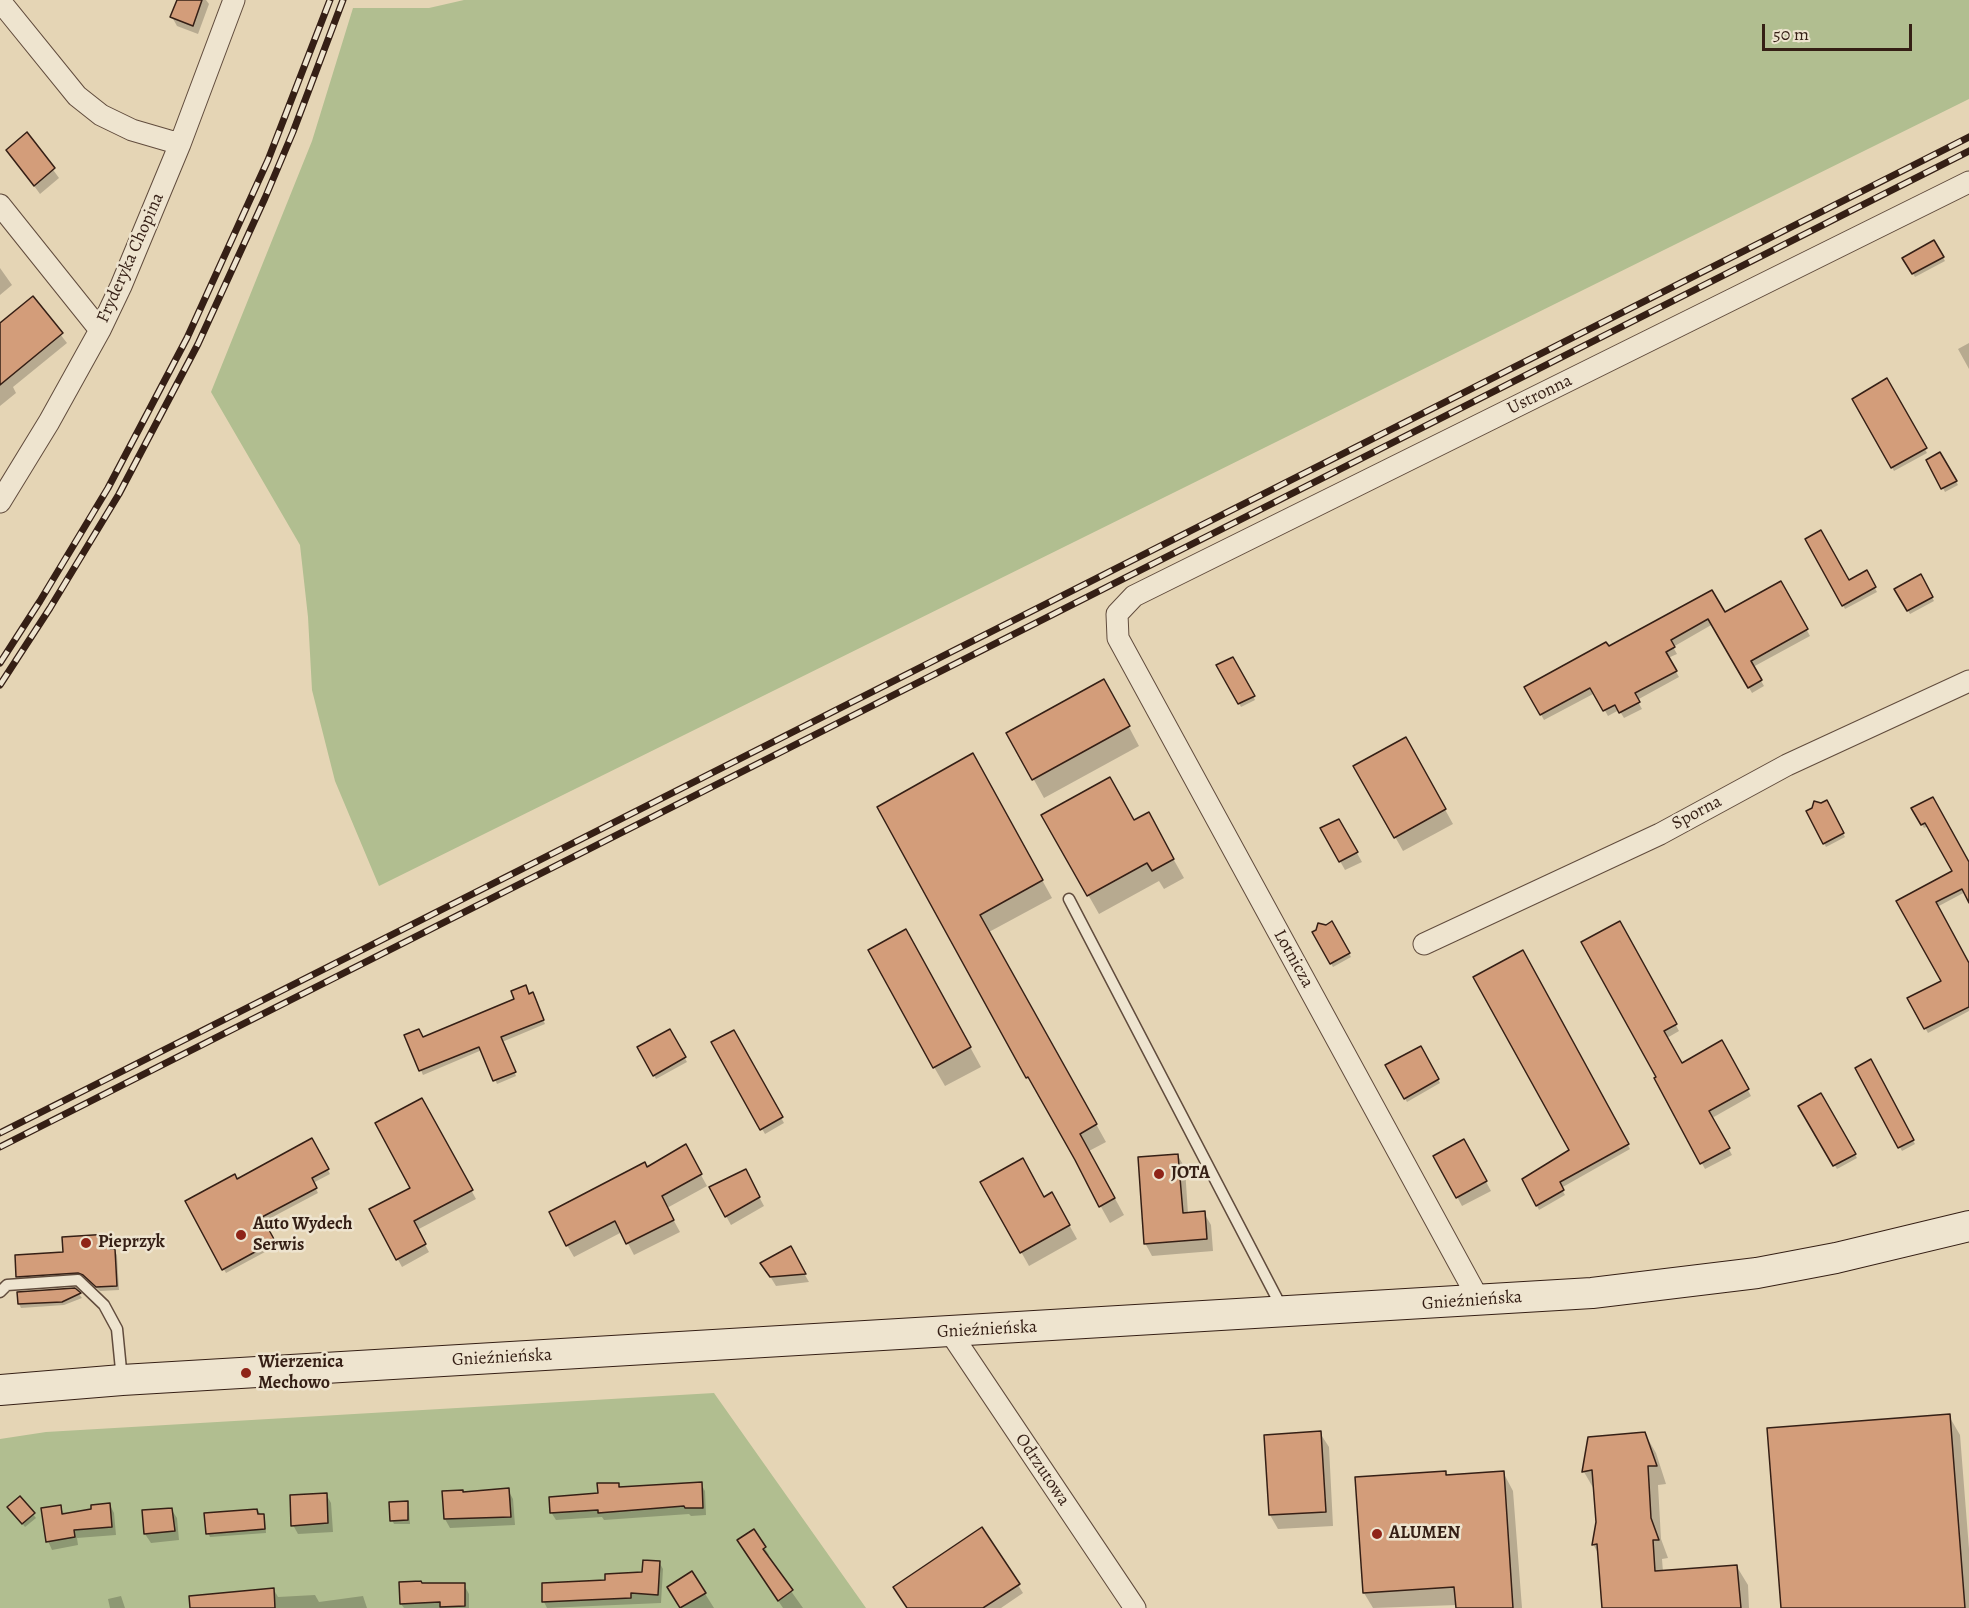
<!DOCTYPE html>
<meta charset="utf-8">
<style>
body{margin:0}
#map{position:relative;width:1969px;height:1608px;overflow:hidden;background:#e5d5b5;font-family:Alegreya,serif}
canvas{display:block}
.scale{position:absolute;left:1762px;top:24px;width:150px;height:27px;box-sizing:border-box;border:3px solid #351f15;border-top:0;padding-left:8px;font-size:18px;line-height:21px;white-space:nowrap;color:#351f15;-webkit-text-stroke:4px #eee4cf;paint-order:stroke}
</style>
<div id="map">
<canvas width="1969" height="1608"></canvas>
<div class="scale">50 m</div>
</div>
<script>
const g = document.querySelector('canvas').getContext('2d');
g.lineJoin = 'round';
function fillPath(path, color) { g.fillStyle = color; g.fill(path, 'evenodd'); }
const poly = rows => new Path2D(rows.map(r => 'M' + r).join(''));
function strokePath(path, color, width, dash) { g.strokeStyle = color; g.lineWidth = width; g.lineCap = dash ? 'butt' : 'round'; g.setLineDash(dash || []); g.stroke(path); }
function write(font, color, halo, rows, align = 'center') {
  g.font = font + ' Alegreya,serif'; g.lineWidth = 5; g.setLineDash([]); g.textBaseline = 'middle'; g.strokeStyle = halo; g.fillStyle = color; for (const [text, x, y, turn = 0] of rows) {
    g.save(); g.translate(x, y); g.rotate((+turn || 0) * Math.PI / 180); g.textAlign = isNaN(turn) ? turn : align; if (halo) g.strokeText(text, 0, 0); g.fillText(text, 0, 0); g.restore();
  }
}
fillPath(poly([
 [464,0,1969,0,1969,99,379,886,335,781,312,690,308,617,300,545,211,392,312,141,353,8,429,8],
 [714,1393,866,1608,0,1608,0,1439,46,1432]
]), '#b1be90');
fillPath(poly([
 [178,0,206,0,209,4,198,34,177,26,172,17],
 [27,134,59,178,40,194,8,150],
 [1934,242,1945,261,1915,277,1904,258],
 [0,268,12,285,0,295],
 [32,298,67,343,13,387,16,393,0,406,0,324],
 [1969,343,1969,369,1958,349],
 [1887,380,1927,453,1894,471,1854,399],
 [1940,454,1958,485,1945,492,1928,460],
 [1807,539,1849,582,1866,572,1877,592,1845,609],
 [1920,576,1934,601,1910,614,1896,590],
 [1781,583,1810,636,1753,667,1764,686,1752,693,1713,624,1673,647,1677,654,1668,658,1679,677,1637,700,1642,709,1624,718,1619,710,1608,716,1595,693,1544,720,1526,688,1608,648,1712,592,1724,614],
 [1233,659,1255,700,1241,707,1219,666],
 [1114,699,1139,746,1044,798,1008,733],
 [1406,739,1453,824,1403,851,1356,767],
 [982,771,1052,898,989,932,1106,1142,1089,1151,1124,1215,1110,1223,879,808],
 [1826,802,1845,837,1826,847,1808,812],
 [1913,809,1969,867,1969,890,1937,907,1969,965,1969,1011,1928,1033,1909,999,1943,981,1898,902,1954,872,1929,826,1924,828],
 [1148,814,1184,878,1164,889,1159,881,1099,914,1043,815,1134,822],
 [1339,821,1362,862,1345,870,1322,829],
 [1332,923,1351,957,1333,967,1314,933],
 [1620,923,1679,1031,1667,1038,1681,1065,1722,1042,1751,1096,1712,1118,1732,1155,1705,1169,1656,1079,1658,1078],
 [916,949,981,1067,945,1086,934,1067],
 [1522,952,1630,1149,1561,1188,1565,1195,1539,1210,1524,1179,1571,1151],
 [529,995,534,998,545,1024,502,1042,516,1076,497,1084,482,1050,423,1075,406,1036,423,1039],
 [669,1031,687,1062,656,1079,639,1047],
 [733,1032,784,1123,765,1134,713,1043],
 [1421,1048,1440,1083,1407,1102,1388,1066],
 [1870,1061,1915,1144,1902,1151,1857,1068],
 [1820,1095,1857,1158,1837,1169,1800,1106],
 [422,1100,476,1199,417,1230,429,1252,402,1267,371,1210,412,1188],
 [312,1140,330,1174,313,1183,318,1193,263,1222,276,1246,226,1273,187,1202,237,1181],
 [1464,1141,1491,1191,1462,1206,1435,1156],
 [685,1146,707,1186,667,1208,680,1232,634,1255,622,1232,574,1257,567,1245,647,1169],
 [1178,1156,1185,1168,1188,1214,1204,1213,1211,1225,1213,1251,1152,1256,1145,1243],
 [750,1180,764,1206,731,1225,726,1216],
 [982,1182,1044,1199,1052,1194,1077,1239,1029,1266],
 [108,1236,110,1240,111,1250,114,1250,117,1255,119,1290,100,1291,87,1279,81,1277,20,1281,18,1276,64,1253],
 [790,1249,809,1282,776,1286,768,1273],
 [75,1289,82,1298,64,1305,21,1308,19,1304],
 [1949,1416,1960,1435,1969,1549,1969,1608,1782,1608],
 [1320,1433,1329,1447,1333,1526,1278,1529,1270,1515,1266,1436],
 [1645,1434,1656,1453,1666,1484,1658,1485,1661,1539,1668,1558,1662,1559,1663,1572,1737,1567,1748,1585,1749,1608,1603,1608,1599,1555,1593,1544,1597,1522,1595,1491,1584,1472],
 [1445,1472,1448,1476,1503,1472,1513,1491,1522,1608,1457,1608,1457,1605,1373,1608,1364,1593],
 [618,1484,621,1489,701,1484,705,1491,706,1515,691,1516,689,1514,604,1520,602,1517,556,1520,551,1512,599,1495],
 [508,1490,513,1499,515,1525,450,1528,445,1519],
 [326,1494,331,1503,333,1532,298,1534,293,1525],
 [20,1499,36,1518,25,1527,12,1511],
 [407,1503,409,1507,410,1524,394,1524,392,1520],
 [110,1505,114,1513,116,1535,77,1538,78,1545,52,1550,48,1541,60,1507,65,1515],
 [171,1509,177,1518,179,1540,151,1543,145,1534],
 [257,1510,265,1519,266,1533,210,1537,208,1533],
 [754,1531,769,1555,766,1556,803,1608,783,1608,771,1590,739,1540],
 [659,1562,663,1569,661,1603,547,1608,544,1602,607,1581,643,1573],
 [692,1573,714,1608,681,1608,669,1588],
 [422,1584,464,1585,469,1594,469,1608,404,1608,401,1604],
 [1018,1585,1023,1593,1001,1608,908,1608],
 [274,1590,278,1597,315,1595,319,1602,363,1596,367,1608,207,1608],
 [121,1596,125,1608,110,1608,108,1599]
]), '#0003');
const building = poly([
 [177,0,202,0,193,26,170,17,177,0],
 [27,132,55,168,34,186,6,150,27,132],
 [1934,240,1944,257,1912,274,1902,258,1934,240],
 [33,296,63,333,0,385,0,323,33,296],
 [1887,378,1927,448,1891,468,1852,399,1887,378],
 [1940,452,1957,481,1941,489,1926,460,1940,452],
 [1821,530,1849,580,1867,570,1876,587,1842,606,1805,539,1821,530],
 [1921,574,1933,597,1907,611,1894,589,1921,574],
 [1781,581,1808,629,1751,661,1762,680,1748,688,1708,619,1671,640,1675,647,1666,652,1677,671,1635,693,1640,702,1619,713,1615,705,1603,711,1590,688,1540,715,1524,687,1606,642,1609,646,1712,590,1725,612,1781,581],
 [1233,657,1255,696,1238,704,1216,665,1233,657],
 [1104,679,1130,726,1032,780,1006,733,1104,679],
 [1406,737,1446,809,1394,838,1353,766,1406,737],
 [973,753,1043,880,980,915,1097,1124,1080,1134,1115,1198,1099,1207,1075,1160,1028,1077,1026,1078,877,807,973,753],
 [1110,777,1134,820,1149,812,1174,859,1152,871,1147,863,1087,896,1041,815,1110,777],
 [1933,797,1969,862,1969,903,1962,889,1936,902,1969,963,1969,1007,1924,1029,1907,998,1941,981,1896,901,1952,871,1925,823,1921,825,1911,808,1933,797],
 [1827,800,1844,833,1823,844,1806,811,1812,808,1814,801,1821,803,1827,800],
 [1339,819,1358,852,1339,862,1320,828,1339,819],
 [1332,921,1350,953,1330,964,1312,932,1316,930,1318,923,1326,925,1332,921],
 [1620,921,1677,1024,1664,1031,1682,1063,1722,1040,1749,1089,1709,1111,1730,1148,1700,1164,1654,1078,1656,1077,1581,942,1620,921],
 [906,929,971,1047,933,1068,868,950,906,929],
 [1523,950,1629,1144,1560,1182,1564,1190,1536,1206,1522,1179,1569,1150,1473,977,1523,950],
 [526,985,529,994,533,992,544,1020,501,1037,516,1072,493,1081,479,1047,419,1071,404,1035,419,1029,423,1037,514,999,511,991,526,985],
 [670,1029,686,1057,653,1076,637,1047,670,1029],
 [734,1030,783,1117,760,1130,711,1042,734,1030],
 [1421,1046,1439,1079,1404,1099,1385,1065,1421,1046],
 [1871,1059,1914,1140,1898,1148,1855,1068,1871,1059],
 [1821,1093,1856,1154,1833,1166,1798,1106,1821,1093],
 [422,1098,473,1190,414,1221,426,1244,396,1260,369,1209,410,1188,375,1123,422,1098],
 [312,1138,329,1169,312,1178,317,1188,262,1217,275,1241,222,1270,185,1201,235,1174,237,1179,312,1138],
 [1464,1139,1487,1181,1456,1198,1433,1156,1464,1139],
 [686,1144,702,1174,662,1196,674,1220,626,1244,615,1221,566,1246,549,1212,645,1162,647,1167,686,1144],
 [1178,1154,1183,1213,1205,1211,1207,1239,1144,1244,1138,1157,1178,1154],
 [1023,1158,1044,1197,1052,1192,1070,1225,1020,1253,980,1182,1023,1158],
 [746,1169,760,1197,725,1217,709,1187,746,1169],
 [109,1234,109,1249,115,1249,117,1286,96,1287,83,1275,78,1273,16,1277,15,1255,63,1252,62,1237,109,1234],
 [791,1246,806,1274,770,1277,760,1263,791,1246],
 [75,1288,81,1293,62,1302,18,1304,17,1292,75,1288],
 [1950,1414,1965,1608,1781,1608,1767,1428,1950,1414],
 [1321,1431,1326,1512,1269,1515,1264,1435,1321,1431],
 [1645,1432,1657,1466,1648,1466,1651,1518,1659,1540,1653,1540,1655,1571,1737,1565,1741,1608,1602,1608,1597,1544,1592,1545,1596,1522,1592,1470,1582,1472,1588,1437,1645,1432],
 [1446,1471,1446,1475,1504,1471,1513,1608,1456,1608,1454,1587,1363,1593,1355,1477,1446,1471],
 [702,1482,703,1508,685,1508,684,1506,598,1513,598,1510,550,1513,549,1497,598,1493,597,1483,619,1483,619,1487,702,1482],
 [509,1488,511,1517,444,1519,442,1491,463,1490,463,1492,509,1488],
 [327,1493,328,1523,291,1526,290,1495,327,1493],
 [20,1496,35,1513,22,1524,7,1507,20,1496],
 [408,1501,408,1520,390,1521,389,1502,408,1501],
 [110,1503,112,1527,74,1530,75,1537,46,1542,41,1508,61,1505,62,1514,91,1509,91,1505,110,1503],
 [172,1508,175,1531,144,1534,142,1510,172,1508],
 [257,1509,258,1514,264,1514,265,1529,206,1534,204,1513,257,1509],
 [982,1527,1020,1584,983,1608,907,1608,893,1587,982,1527],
 [754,1529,766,1547,763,1549,793,1590,778,1601,737,1540,754,1529],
 [643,1560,660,1561,658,1595,631,1593,631,1598,542,1602,542,1583,605,1580,605,1574,642,1572,643,1560],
 [692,1571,706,1593,680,1608,667,1587,692,1571],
 [421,1581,422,1583,465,1583,465,1606,440,1607,440,1602,400,1604,399,1582,421,1581],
 [274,1588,275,1608,190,1608,189,1596,274,1588]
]);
fillPath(building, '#d39d7a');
strokePath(building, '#351f15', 1.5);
const lane = poly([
 [1069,899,1282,1308],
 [0,1292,7,1285,78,1280,104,1305,117,1329,122,1380]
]);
const street = poly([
 [0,1,77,96,101,115,132,130,180,144],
 [0,205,100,330],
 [0,502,49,422,100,330,121,286,180,144,234,0],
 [1424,944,1660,834,1787,765,1969,681],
 [1479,1300,1118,638,1117,614,1134,596,1969,182],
 [950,1332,1135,1608]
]);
const secondary = poly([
 [0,1390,122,1380,1592,1293,1757,1273,1836,1258,1969,1226]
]);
strokePath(lane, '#614c3d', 13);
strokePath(street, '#614c3d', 23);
strokePath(secondary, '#351f15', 32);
strokePath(lane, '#eee4cf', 10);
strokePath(street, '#eee4cf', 21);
strokePath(secondary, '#eee4cf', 30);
const rail = poly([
 [0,663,40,601,108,488,187,338,268,160,330,0],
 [0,685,50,608,119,494,198,344,265,198,293,132,343,0],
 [0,1133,1969,137],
 [0,1147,1969,151]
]);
strokePath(rail, '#351f15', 7);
strokePath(rail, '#eee4cf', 4.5, [14]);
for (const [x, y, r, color] of [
 [1159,1174,6,"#8f2418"],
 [241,1235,6,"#8f2418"],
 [86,1243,6,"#8f2418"],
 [246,1373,6,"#8f2418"],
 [1377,1534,6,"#8f2418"]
]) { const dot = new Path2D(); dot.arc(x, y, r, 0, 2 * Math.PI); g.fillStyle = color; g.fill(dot); strokePath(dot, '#eee4cf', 2); }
write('18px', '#351f15', '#eee4cf', [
 ["Fryderyka Chopina",131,258,-66],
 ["Ustronna",1540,395,-26],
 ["Sporna",1697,813,-28],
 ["Lotnicza",1293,959,61],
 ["Gnieźnieńska",1472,1301,-4],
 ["Gnieźnieńska",987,1330,-3],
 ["Gnieźnieńska",502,1358,-3],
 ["Odrzutowa",1042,1470,56]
]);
write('bold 18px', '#351f15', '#eee4cf', [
 ["JOTA",1171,1174],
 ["Auto Wydech",253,1225],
 ["Serwis",253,1246],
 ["Pieprzyk",98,1243],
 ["Wierzenica",258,1363],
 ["Mechowo",258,1384],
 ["ALUMEN",1389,1534]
], 'left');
</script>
